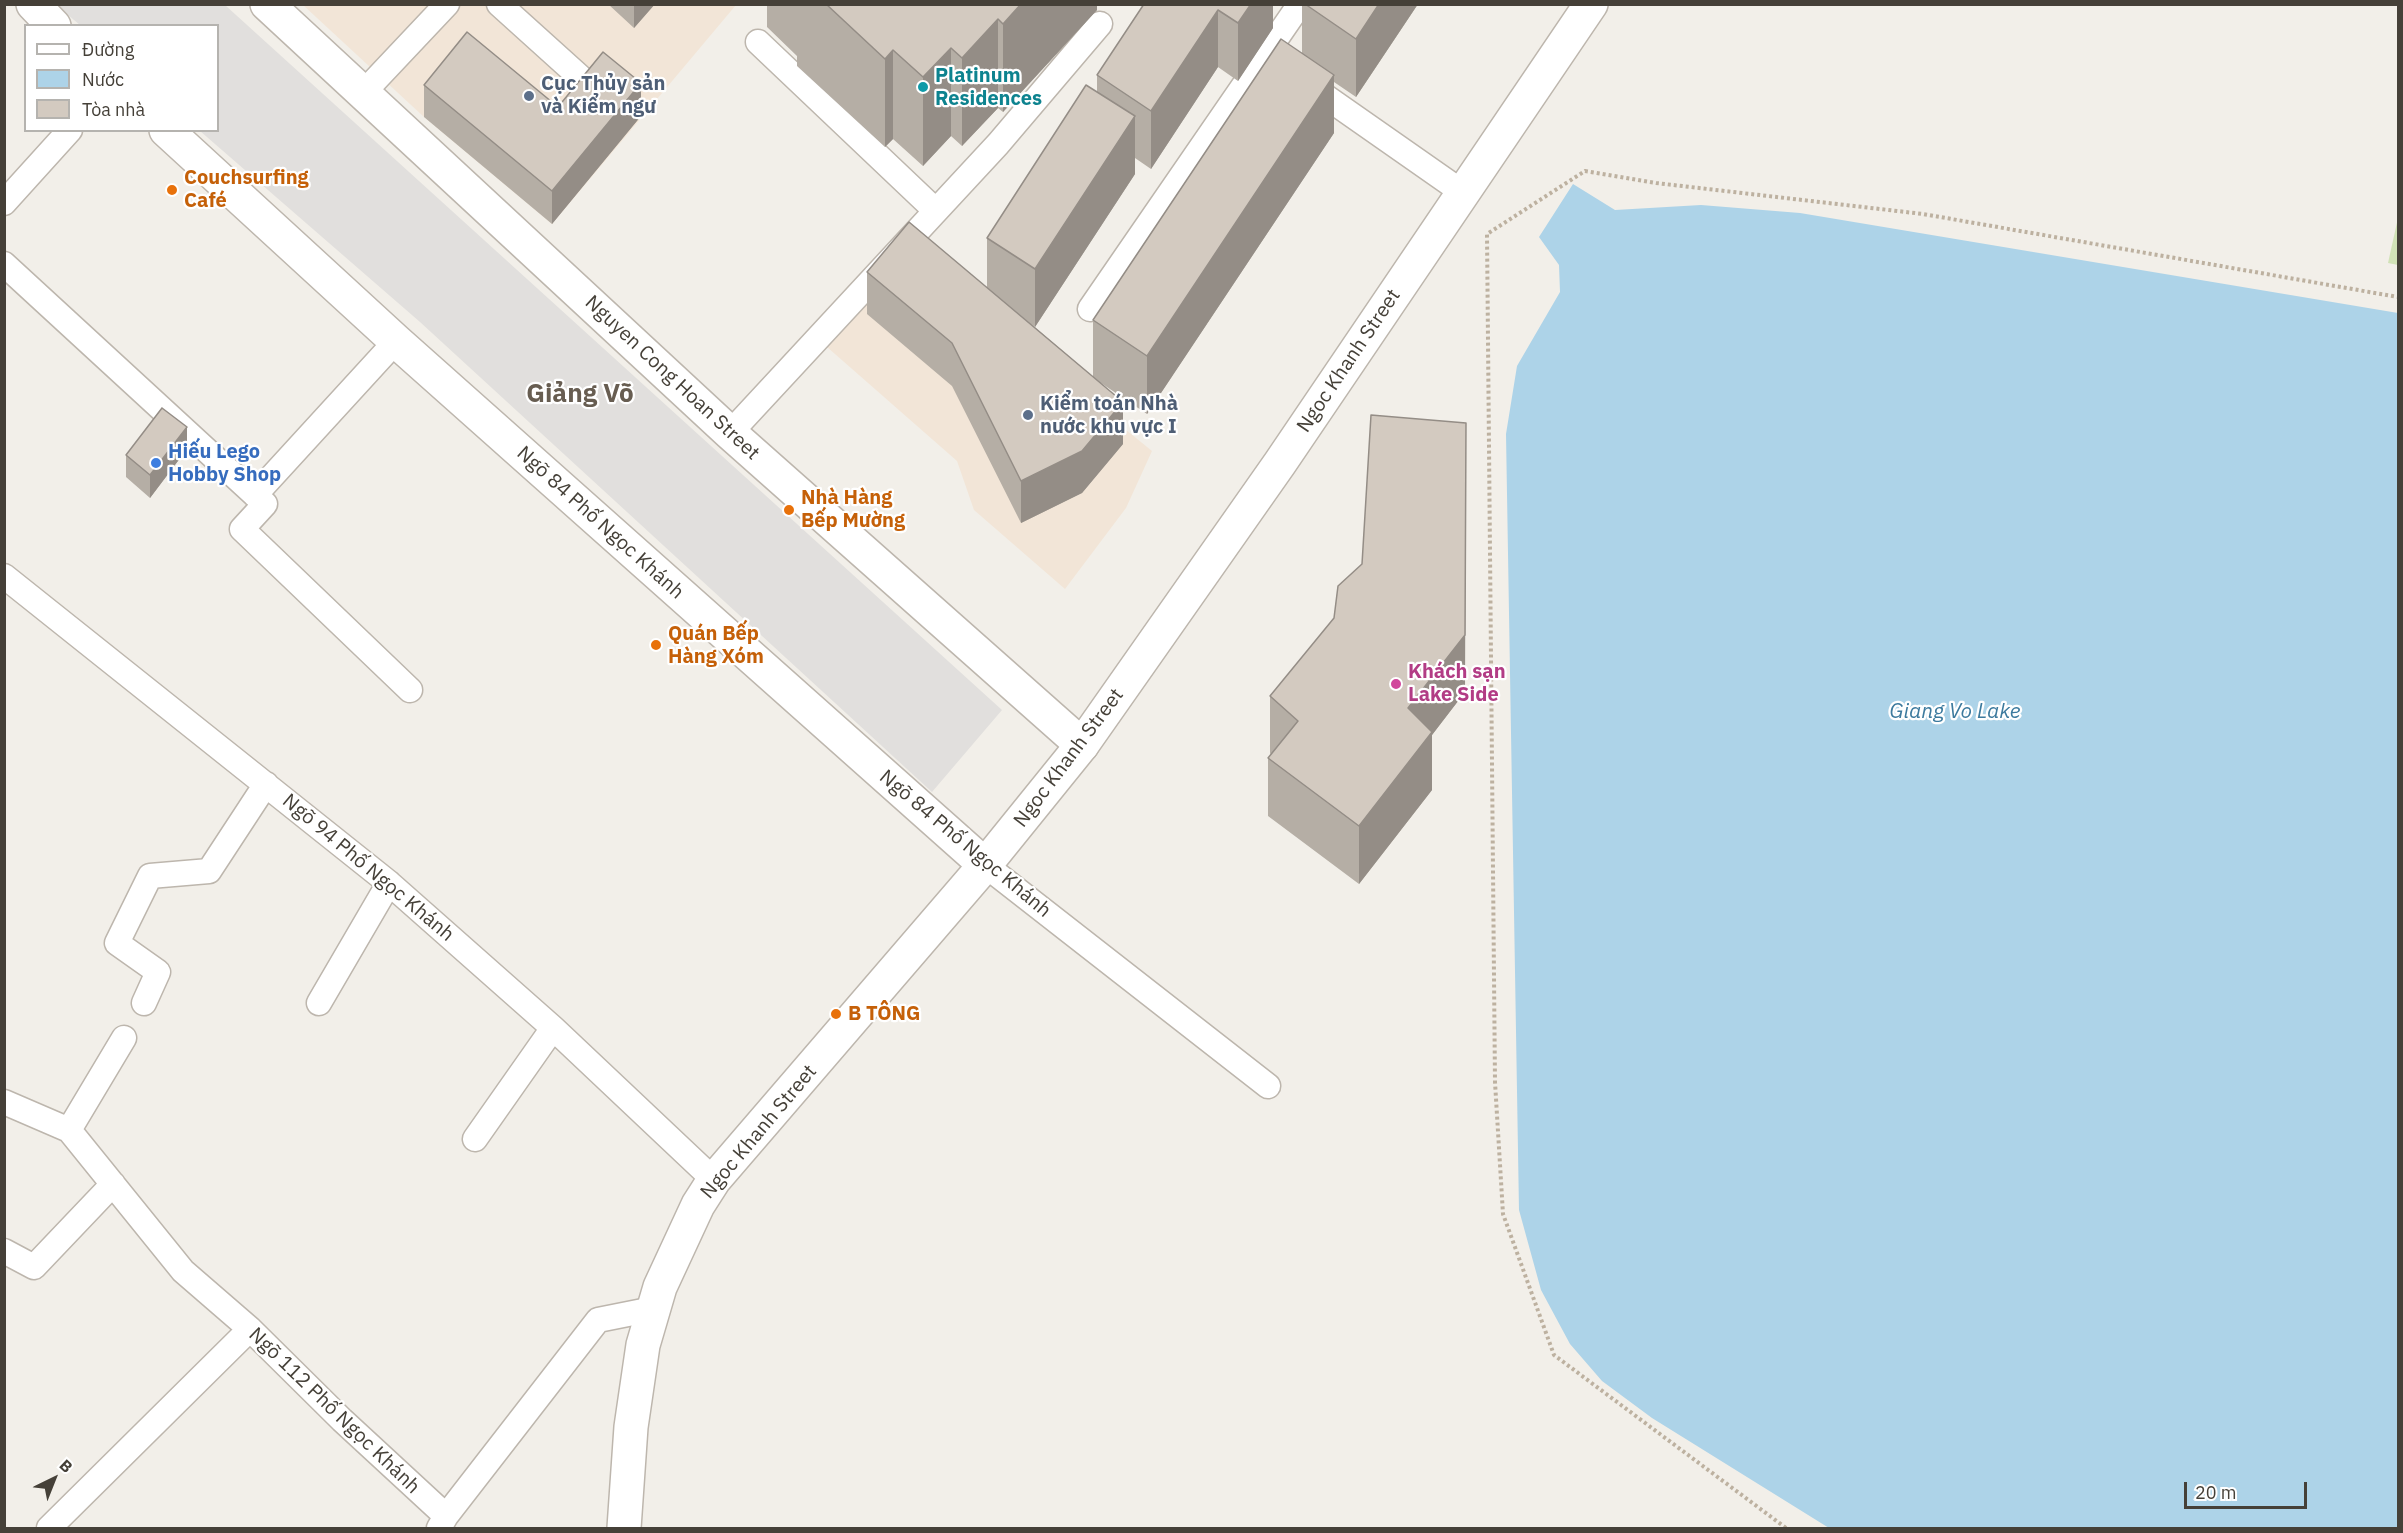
<!DOCTYPE html>
<meta charset="utf-8">
<style>
body{margin:0}
#map{position:relative;width:2403px;height:1533px;overflow:hidden;background:#f2efe9;font-family:"IBM Plex Sans",sans-serif}
canvas{display:block}
.frame{position:absolute;inset:0;border:6px solid #454038;pointer-events:none}
.legend{position:absolute;left:24px;top:24px;width:195px;height:108px;box-sizing:border-box;background:#fff;border:2px solid #b5b3af;margin:0;padding:8px 10px;list-style:none;font-size:18px;color:#454038}
.legend li{display:flex;align-items:center;gap:12px;height:30px}
.legend b{width:30px;border:2px solid #b5b3af}
.north{position:absolute;left:24px;top:1449px;width:60px;height:60px;-webkit-text-stroke:4px #fff;paint-order:stroke;rotate:43deg;font-size:16px;font-weight:700;line-height:24px;text-align:center;color:#454038}
.north::after{content:'';display:block;margin:auto;width:21px;height:27px;background:#454038;clip-path:polygon(50% 0,100% 100%,50% 72%,0 100%)}
.scale{position:absolute;left:2184px;top:1482px;width:123px;height:27px;box-sizing:border-box;border:3px solid #454038;border-top:0;padding-left:8px;font-size:18px;line-height:21px;white-space:nowrap;color:#454038;-webkit-text-stroke:4px #fff;paint-order:stroke}
</style>
<div id="map">
<canvas width="2403" height="1533"></canvas>
<div class="frame"></div>
<ul class="legend">
<li><b style="height:8px;background:#fff"></b>Đường</li>
<li><b style="height:16px;background:#add3e8"></b>Nước</li>
<li><b style="height:16px;background:#d3cac0"></b>Tòa nhà</li>
</ul>
<div class="north">B</div>
<div class="scale">20 m</div>
</div>
<script>
const g = document.querySelector('canvas').getContext('2d');
g.lineJoin = 'round';
function fillPath(path, color) { g.fillStyle = color; g.fill(path, 'evenodd'); }
const poly = rows => new Path2D(rows.map(r => 'M' + r).join(''));
function strokePath(path, color, width, dash) { g.strokeStyle = color; g.lineWidth = width; g.lineCap = dash ? 'butt' : 'round'; g.setLineDash(dash || []); g.stroke(path); }
function write(font, color, halo, rows, align = 'center') {
  g.font = font + ' "IBM Plex Sans",sans-serif'; g.lineWidth = 4.5; g.setLineDash([]); g.textBaseline = 'middle'; g.strokeStyle = halo; g.fillStyle = color; for (const [text, x, y, turn = 0] of rows) {
    g.save(); g.translate(x, y); g.rotate((+turn || 0) * Math.PI / 180); g.textAlign = isNaN(turn) ? turn : align; if (halo) g.strokeText(text, 0, 0); g.fillText(text, 0, 0); g.restore();
  }
}
fillPath(poly([
 [303,5,736,5,552,224,424,117],
 [910,254,1152,451,1126,508,1065,589,974,510,957,461,827,347]
]), '#f2e5d7');
fillPath(poly([
 [2398,218,2398,265,2388,263]
]), '#d1e2b7');
fillPath(poly([
 [56,5,225,5,1002,710,932,792,420,322,200,131,218,130,218,26,80,25]
]), '#e1dfdd');
fillPath(poly([
 [1573,184,1615,210,1701,205,1800,213,2398,313,2398,1528,1829,1528,1652,1418,1602,1381,1570,1344,1541,1290,1519,1210,1506,434,1517,366,1560,292,1559,265,1539,237]
]), '#add3e8');
const service = poly([
 [499,4,581,78],
 [758,42,936,211],
 [1309,85,1462,192],
 [364,92,447,4],
 [4,203,70,130],
 [4,264,265,504,242,529,410,690],
 [1090,309,1300,4],
 [730,433,998,144,1100,24],
 [255,495,396,341],
 [4,576,389,883,553,1028,714,1180],
 [985,865,1268,1086],
 [144,1003,158,972,117,943,150,876,209,871,266,784],
 [319,1003,389,883],
 [4,1102,69,1130,183,1271,250,1329,342,1420,446,1516],
 [69,1130,124,1038],
 [475,1139,553,1028],
 [4,1251,34,1267,113,1184],
 [49,1528,250,1329],
 [439,1528,446,1516,598,1320,653,1309]
]);
const minor = poly([
 [33,4,54,26],
 [267,4,730,433,1082,745],
 [166,130,396,341,985,865]
]);
const tertiary = poly([
 [624,1528,631,1427,643,1345,660,1287,698,1205,714,1180,985,865,1082,745,1280,463,1591,4]
]);
strokePath(service, '#bdb6ad', 27);
strokePath(minor, '#bdb6ad', 36);
strokePath(tertiary, '#bdb6ad', 36);
strokePath(poly([
 [1786,1528,1554,1355,1503,1214,1495,1082,1487,234,1585,171,1656,183,1923,214,2398,297]
]), '#bdb1a0', 4, [3, 3]);
strokePath(service, '#fff', 24);
strokePath(minor, '#fff', 33);
strokePath(tertiary, '#fff', 33);
fillPath(poly([
 [608,4,655,4,634,28],
 [767,4,1097,4,1097,10,1003,112,998,108,962,146,951,136,923,166,893,139,885,147,797,66,797,56,767,27],
 [1144,4,1273,4,1273,28,1238,81,1218,67,1151,169,1135,158,1135,174,1035,327,1030,323,1093,377,1093,320,1302,54,1302,4,1418,4,1356,97,1334,82,1334,133,1147,414,1101,383,1123,444,1082,493,1021,523,952,386,867,314,867,272,987,287,987,238,1097,92,1097,75],
 [424,85,558,107,641,116,552,224,424,117],
 [187,449,150,498,126,477,126,455],
 [1465,692,1432,735,1432,790,1359,884,1268,816,1268,758,1271,755,1270,753,1270,696]
]), '#b5aea5');
fillPath(poly([
 [634,4,655,4,634,28],
 [1021,4,1097,4,1097,10,1003,112,1003,24],
 [1251,4,1273,4,1273,28,1238,81,1238,23],
 [1379,4,1418,4,1356,97,1356,39],
 [1218,10,1218,67,1151,169,1151,111],
 [998,19,998,108,962,146,962,58],
 [951,48,951,136,923,166,923,77],
 [893,50,893,139,885,147,885,59],
 [1334,75,1334,133,1147,414,1147,356],
 [641,83,641,116,552,224,552,191],
 [1135,116,1135,174,1035,327,1035,269],
 [1123,402,1123,444,1082,493,1021,523,1021,481],
 [1466,423,1465,692,1432,735,1432,790,1359,884,1359,826,1408,708],
 [187,427,187,449,150,498,150,475]
]), '#948d86');
const building = poly([
 [826,4,1021,4,1003,24,998,19,962,58,951,48,923,77,893,50,885,59,826,4],
 [1144,4,1251,4,1238,23,1218,10,1151,111,1097,75,1144,4],
 [1305,4,1379,4,1356,39,1305,4],
 [467,32,558,107,603,52,641,83,552,191,424,85,467,32],
 [1281,39,1334,75,1147,356,1093,320,1281,39],
 [1086,85,1135,116,1035,269,987,238,1086,85],
 [909,222,1123,402,1082,451,1021,481,952,343,867,272,909,222],
 [162,408,187,427,150,475,126,455,162,408],
 [1371,415,1466,423,1465,635,1408,708,1432,732,1359,826,1268,758,1298,721,1270,696,1334,618,1338,586,1362,564,1371,415]
]);
fillPath(building, '#d3cac0');
strokePath(building, '#948d86', 1.5);
for (const [x, y, r, color] of [
 [923,87,6,"#0f9aa8"],
 [529,96,6,"#5c6f8a"],
 [172,190,6,"#e8710a"],
 [1028,415,6,"#5c6f8a"],
 [156,463,6,"#3f7fe0"],
 [789,510,6,"#e8710a"],
 [656,645,6,"#e8710a"],
 [1396,684,6,"#d1479c"],
 [836,1014,6,"#e8710a"]
]) { const dot = new Path2D(); dot.arc(x, y, r, 0, 2 * Math.PI); g.fillStyle = color; g.fill(dot); strokePath(dot, '#fff', 2); }
write('bold 20px', '#0d838f', '#fff', [
 ["Platinum",935,76],
 ["Residences",935,99]
], 'left');
write('bold 20px', '#4e5e75', '#fff', [
 ["Cục Thủy sản",541,84],
 ["và Kiểm ngư",541,107],
 ["Kiểm toán Nhà",1040,404],
 ["nước khu vực I",1040,427]
], 'left');
write('bold 20px', '#c56008', '#fff', [
 ["Couchsurfing",184,178],
 ["Café",184,201],
 ["Nhà Hàng",801,498],
 ["Bếp Mường",801,521],
 ["Quán Bếp",668,634],
 ["Hàng Xóm",668,657],
 ["B TÔNG",848,1014]
], 'left');
write('20px', '#454038', '#fff', [
 ["Ngoc Khanh Street",1349,361,-56],
 ["Nguyen Cong Hoan Street",672,378,43],
 ["Ngõ 84 Phố Ngọc Khánh",600,523,42],
 ["Ngoc Khanh Street",1069,758,-53],
 ["Ngõ 84 Phố Ngọc Khánh",965,844,40],
 ["Ngõ 94 Phố Ngọc Khánh",368,868,40],
 ["Ngoc Khanh Street",759,1132,-50],
 ["Ngõ 112 Phố Ngọc Khánh",334,1411,44]
]);
write('bold 20px', '#366cbe', '#fff', [
 ["Hiếu Lego",168,452],
 ["Hobby Shop",168,475]
], 'left');
write('bold 20px', '#b23c85', '#fff', [
 ["Khách sạn",1408,672],
 ["Lake Side",1408,695]
], 'left');
write('italic 21px', '#3c7a9e', '#fff', [
 ["Giang Vo Lake",1955,712]
]);
write('bold 26px', '#675d51', '#fff', [
 ["Giảng Võ",580,394]
]);
</script>
